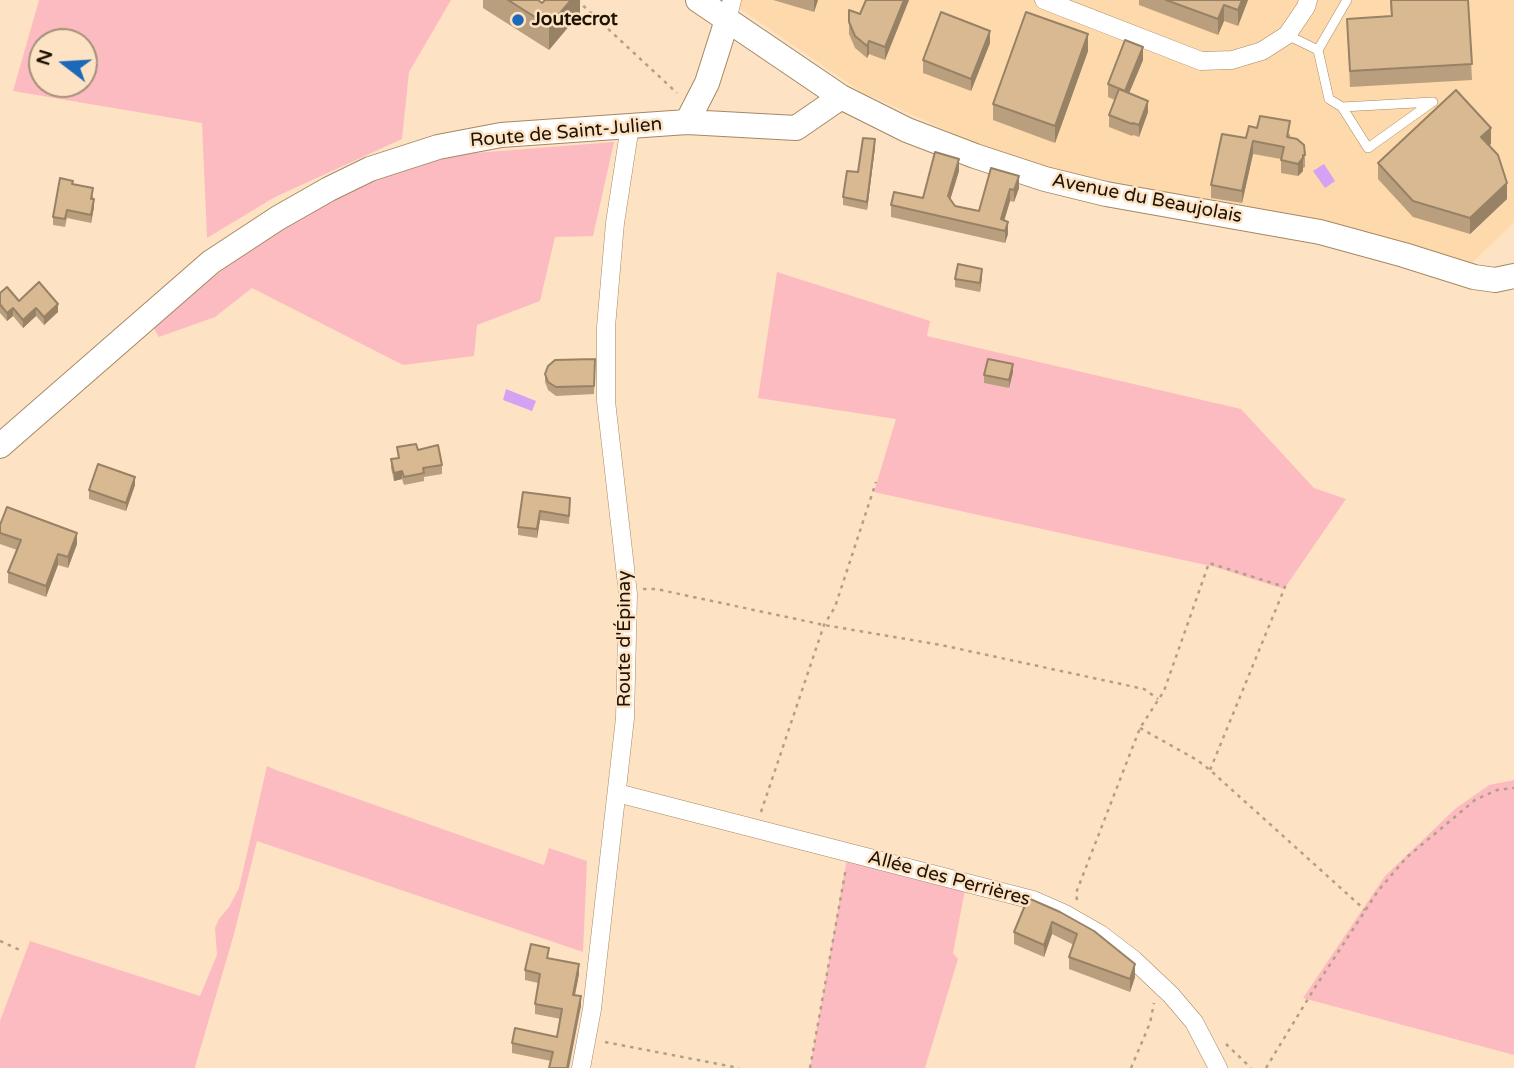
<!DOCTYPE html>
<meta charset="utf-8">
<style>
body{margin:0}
#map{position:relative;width:1514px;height:1068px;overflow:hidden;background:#fde3c4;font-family:"Varela Round",sans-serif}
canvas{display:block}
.north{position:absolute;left:28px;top:28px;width:70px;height:70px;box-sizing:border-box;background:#fde3c4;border:2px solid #a49078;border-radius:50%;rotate:287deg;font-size:19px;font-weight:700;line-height:28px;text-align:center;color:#1e1305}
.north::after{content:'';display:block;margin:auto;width:24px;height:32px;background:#1b69b8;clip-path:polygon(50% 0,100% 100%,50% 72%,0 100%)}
</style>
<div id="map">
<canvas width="1514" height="1068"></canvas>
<div class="north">N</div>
</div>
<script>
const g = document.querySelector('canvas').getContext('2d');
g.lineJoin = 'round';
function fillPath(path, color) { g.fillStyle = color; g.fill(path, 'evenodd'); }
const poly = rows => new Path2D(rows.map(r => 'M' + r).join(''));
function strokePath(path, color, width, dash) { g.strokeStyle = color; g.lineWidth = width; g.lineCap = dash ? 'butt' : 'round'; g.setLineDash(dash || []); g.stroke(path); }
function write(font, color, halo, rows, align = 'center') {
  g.font = font + ' "Varela Round",sans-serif'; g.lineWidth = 5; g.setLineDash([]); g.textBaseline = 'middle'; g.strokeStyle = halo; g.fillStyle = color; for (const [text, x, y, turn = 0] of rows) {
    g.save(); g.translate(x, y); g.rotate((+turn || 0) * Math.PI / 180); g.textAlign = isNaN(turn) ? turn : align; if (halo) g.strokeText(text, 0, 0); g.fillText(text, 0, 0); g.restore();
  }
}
fillPath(poly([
 [741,0,1514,0,1514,222,1469,266,1376,234,1106,192,996,153,860,91,739,8]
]), '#fed9ab');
fillPath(poly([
 [39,0,451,0,409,72,402,139,275,197,207,238,202,123,13,91],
 [42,42,84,42,84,84,42,84],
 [614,142,593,236,555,237,540,301,477,325,474,356,403,365,252,288,215,317,159,337,153,327,222,270,316,206,372,178,437,156],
 [777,272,930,321,927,336,1241,409,1314,488,1346,499,1284,589,1215,567,874,492,896,419,758,398],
 [267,766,276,770,544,865,549,848,587,861,583,952,257,841,234,934,195,1067,196,1068,0,1068,0,1021,30,941,200,996,217,955,215,928,219,919,229,907,239,888],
 [1514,780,1514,1055,1303,998,1385,876,1455,809,1489,785],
 [847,858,965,890,953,953,958,959,925,1068,810,1068]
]), '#fcbbc1');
fillPath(poly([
 [1324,164,1335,181,1325,188,1313,171],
 [506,389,536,401,532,411,503,400]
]), '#d5a1f2');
const lane = poly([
 [1287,35,1318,50,1329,99,1342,107,1433,102],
 [1318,50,1347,0],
 [1342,107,1368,148,1431,103]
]);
const street = poly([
 [1044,0,1201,61,1232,60,1262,51,1287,35,1306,7,1308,0],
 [727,20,732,0],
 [617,793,1033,900,1065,914,1100,934,1134,960,1171,995,1194,1022,1218,1068],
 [581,1068,592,1009,625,718,628,594,606,401,606,327,615,223,630,126]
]);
const secondary = poly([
 [698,0,841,97,907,130,975,156,1045,179,1106,194,1320,232,1404,255,1474,277,1495,280,1514,276],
 [687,122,707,83,727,20],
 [0,446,211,262,278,218,329,189,370,169,438,147,501,135,687,122,796,128,841,97]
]);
strokePath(lane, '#a58863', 10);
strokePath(street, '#a58863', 19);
strokePath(secondary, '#a58863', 26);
strokePath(poly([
 [577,0,677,93],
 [643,589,656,589,824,625,941,645,1144,689,1158,699],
 [1140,728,1197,760,1210,770,1365,910],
 [761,812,824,625,835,607,876,482],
 [1077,900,1076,893,1140,728,1164,691,1209,563,1285,587,1210,770],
 [0,941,22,951],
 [605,1042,739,1068],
 [1226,1044,1251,1068],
 [810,1068,846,868],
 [1131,1068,1150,1023,1154,1003],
 [1266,1068,1314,989,1378,891,1406,858,1475,800,1497,790,1514,788]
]), '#b49f86', 2.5, [3.5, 5]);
strokePath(lane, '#fff', 9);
strokePath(street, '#fff', 18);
strokePath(secondary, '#fff', 24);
fillPath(poly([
 [483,0,538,0,542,3,580,0,580,13,549,50,483,8],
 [773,0,818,0,814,12],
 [909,0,885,60,869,54,867,58,855,48,849,34,849,10,860,14],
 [1139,0,1248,0,1238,26,1224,21,1218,35,1139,5],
 [1390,0,1468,0,1472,80,1350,87,1347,19,1391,16],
 [990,43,971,91,923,73,923,60],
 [1088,51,1055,143,993,120,993,104],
 [1143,60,1129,93,1148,112,1139,137,1133,135,1132,136,1109,127,1109,115,1115,100,1108,97,1108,84],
 [1290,134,1290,137,1305,155,1305,167,1303,168,1303,171,1298,176,1281,173,1281,159,1253,154,1242,203,1211,198,1211,185,1246,138],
 [1491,144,1489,145,1507,199,1470,234,1413,217,1378,179,1378,163],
 [875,147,867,210,843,205,843,197],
 [991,168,1019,188,1014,202,1010,201,1004,221,1008,234,1005,243,891,217,891,205,923,198,959,171,950,199,955,206,979,211],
 [73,184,93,196,94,207,91,223,67,218,65,227,53,225,53,217],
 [982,277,980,292,955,287,955,279],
 [0,293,19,301,58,312,44,325,36,316,23,328,13,316,7,321,0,313],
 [595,359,594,394,556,396,548,390,545,382,545,374],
 [1013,372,1009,388,984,383,984,375],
 [397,447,418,450,442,465,442,474,424,477,424,481,404,485,402,479,394,481,391,468,391,459,398,458],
 [135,485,126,511,89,499,89,490],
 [523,492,570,506,569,524,540,520,537,538,518,535,518,527],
 [0,525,77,544,68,568,58,565,46,597,8,583,8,572,17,550,0,544],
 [1028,898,1135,977,1130,992,1069,969,1069,957,1074,945,1052,934,1044,957,1014,944,1014,932],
 [549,958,579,974,575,995,581,1006,551,1061,512,1053,512,1043,557,1037,561,1019,535,1014,535,1004,538,983,525,980,525,970]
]), '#ba9f7e');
fillPath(poly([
 [571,0,580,0,580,13,549,50,549,26],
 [814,0,818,0,814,12],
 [904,0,909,0,885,60,885,47],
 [1242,0,1248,0,1238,26,1238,10],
 [1224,5,1224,21,1218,35,1218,19],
 [990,31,990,43,971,91,971,79],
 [1088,34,1088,51,1055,143,1055,126],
 [869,41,869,54,867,58,867,46],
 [1143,47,1143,60,1125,103,1125,91],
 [1148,101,1148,112,1139,137,1139,125],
 [1491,128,1491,144,1481,153,1481,137],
 [875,139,875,147,867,210,867,202],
 [1253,141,1253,154,1242,203,1242,191],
 [1303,158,1303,171,1298,176,1298,164],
 [959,159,959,171,948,207,948,196],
 [1019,176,1019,188,1014,202,1014,190],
 [1507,183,1507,199,1470,234,1470,218],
 [1010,189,1010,201,1001,231,1001,219],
 [94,199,94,207,91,223,91,215],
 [1008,222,1008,234,1005,243,1005,231],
 [982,269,982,277,980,292,980,283],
 [58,304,58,312,44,325,44,317],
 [13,308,13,316,7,321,7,313],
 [36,308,36,316,23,328,23,320],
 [1013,364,1013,372,1009,388,1009,380],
 [402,471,402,479,394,481,394,473],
 [135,477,135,485,126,511,126,503],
 [540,511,540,520,537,538,537,529],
 [77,533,77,544,68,568,68,557],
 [58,554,58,565,46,597,46,586],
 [1052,922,1052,934,1044,957,1044,945],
 [579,964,579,974,573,1004,573,995],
 [1135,964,1135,977,1130,992,1130,979],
 [581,996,581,1006,569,1068,567,1068]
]), '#978266');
const building = poly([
 [508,0,538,0,542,3,545,0,571,0,549,26,508,0],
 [866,0,904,0,885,47,869,41,867,46,855,36,849,22,849,10,860,14,866,0],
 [1166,0,1242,0,1238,10,1224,5,1218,19,1166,0],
 [1391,0,1468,0,1472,64,1350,71,1347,19,1392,16,1391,0],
 [941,12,990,31,971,79,923,60,941,12],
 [1026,12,1088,34,1055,126,993,104,1026,12],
 [1125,40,1143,47,1125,91,1108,84,1125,40],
 [1119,89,1148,101,1139,125,1133,123,1132,124,1109,115,1119,89],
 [1456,90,1491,128,1481,137,1498,155,1507,183,1470,218,1413,201,1378,163,1456,90],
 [1260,116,1290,121,1287,137,1297,139,1304,145,1305,155,1303,155,1303,158,1298,164,1281,160,1284,147,1253,141,1242,191,1211,185,1222,134,1246,138,1249,126,1257,128,1260,116],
 [863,138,875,139,867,202,843,197,847,171,858,172,863,138],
 [935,152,959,159,948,196,955,206,979,211,991,168,1019,176,1014,190,1010,189,1001,219,1008,222,1005,231,891,205,894,192,923,198,935,152],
 [60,178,73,181,72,184,93,188,91,199,94,199,91,215,67,210,65,219,53,217,60,178],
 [958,264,982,269,980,283,955,279,958,264],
 [39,282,58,304,44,317,36,308,23,320,13,308,7,313,0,304,0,293,7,287,19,301,39,282],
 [595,359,594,386,556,387,548,382,545,374,548,366,555,360,595,359],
 [988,359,1013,364,1009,380,984,375,988,359],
 [416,444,418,450,438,445,442,465,423,468,424,473,404,477,402,471,394,473,391,459,399,458,397,447,416,444],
 [98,464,135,477,126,503,89,490,98,464],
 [523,492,570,498,569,516,540,511,537,529,518,527,523,492],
 [7,507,77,533,68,557,58,554,46,586,8,572,21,540,0,533,0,525,7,507],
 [1028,898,1060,912,1094,931,1135,964,1130,979,1069,957,1077,934,1052,922,1044,945,1014,932,1028,898],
 [531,944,549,948,547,958,579,964,573,995,581,996,567,1068,549,1068,553,1052,512,1043,515,1028,557,1037,562,1009,535,1004,540,974,525,970,531,944]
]);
fillPath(building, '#d8b992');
strokePath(building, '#978266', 2);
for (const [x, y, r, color] of [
 [518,20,7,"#1b69b8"]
]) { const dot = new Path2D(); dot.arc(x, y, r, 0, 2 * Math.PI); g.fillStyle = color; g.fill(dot); strokePath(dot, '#fde3c4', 2.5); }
write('bold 19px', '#1e1305', '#fde3c4', [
 ["Joutecrot",532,20]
], 'left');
write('19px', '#1e1305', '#fde3c4', [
 ["Route de Saint-Julien",566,133,-5],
 ["Avenue du Beaujolais",1147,199,11],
 ["Route d'Épinay",625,639,-90],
 ["Allée des Perrières",949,879,15]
]);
</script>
